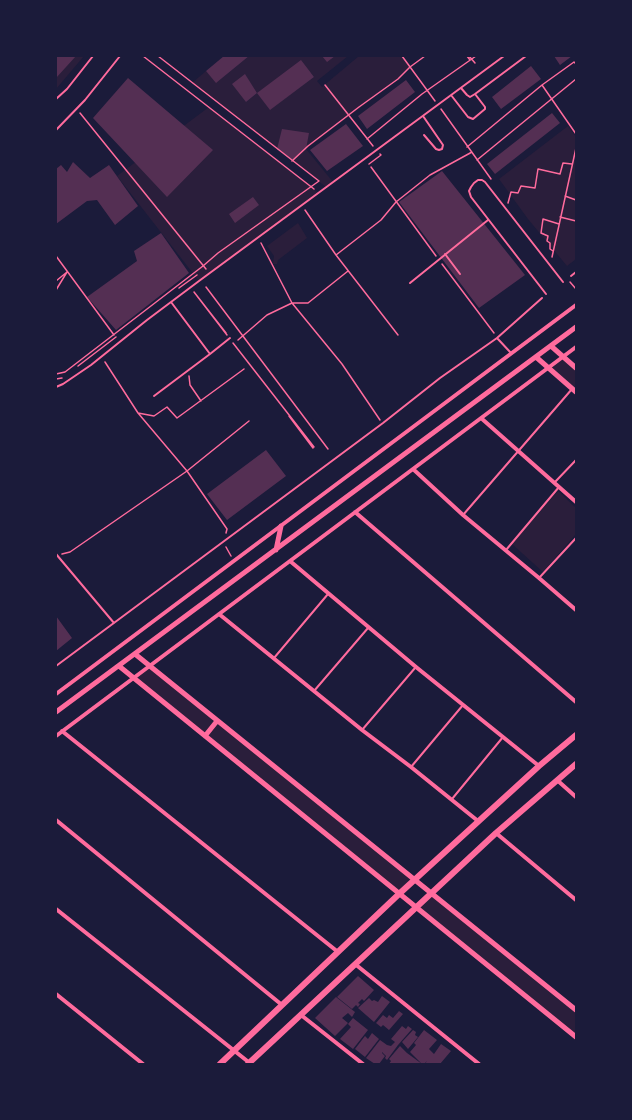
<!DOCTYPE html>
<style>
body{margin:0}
#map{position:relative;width:632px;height:1120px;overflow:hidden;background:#1b1b3a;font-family:"Roboto Serif",serif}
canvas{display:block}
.frame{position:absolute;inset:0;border:57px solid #1b1b3a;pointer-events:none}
</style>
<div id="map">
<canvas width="632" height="1120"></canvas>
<div class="frame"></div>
</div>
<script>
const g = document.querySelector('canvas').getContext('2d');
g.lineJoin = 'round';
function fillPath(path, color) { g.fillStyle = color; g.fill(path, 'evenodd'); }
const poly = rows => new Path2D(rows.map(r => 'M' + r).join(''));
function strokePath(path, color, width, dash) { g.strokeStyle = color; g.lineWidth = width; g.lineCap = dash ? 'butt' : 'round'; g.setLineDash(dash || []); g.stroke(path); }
fillPath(poly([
 [56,56,84,56,56,89],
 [249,56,348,56,317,81,322,87,359,56,402,56,410,67,398,79,306,149,333,182,326,187,192,83,206,71,217,82],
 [311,73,314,77,270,109,258,93,281,76],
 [245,75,257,93,246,102],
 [209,107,319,193,199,281,117,176],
 [568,126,576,137,576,259,567,266,528,219,499,179],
 [298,223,307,238,278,260,277,264,273,264,274,256,267,246],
 [563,357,576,368,576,392,549,368],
 [558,491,576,508,576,534,543,572,512,544],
 [149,666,416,883,402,896,134,678],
 [429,894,576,1011,576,1037,415,907]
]), '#2a1e3b');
fillPath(poly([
 [56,56,76,56,56,78],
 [224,56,249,56,216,83,206,71],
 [322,56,335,56,327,62],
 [554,56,572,56,560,65],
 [301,60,314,77,270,110,257,93,246,102,232,84,245,74,257,93],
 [531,66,541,79,501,109,492,97],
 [128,78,213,150,167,197,93,118],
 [406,80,415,92,367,129,358,116],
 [552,113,560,123,495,174,487,164],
 [346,124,363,146,327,171,310,150],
 [282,129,309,133,306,149,293,160,277,149],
 [73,162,90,178,109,165,138,206,115,225,97,200,87,201,56,224,56,169,61,165,67,172],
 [442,171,525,275,479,308,399,202],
 [253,197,259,205,235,223,229,214],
 [161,233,189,273,116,330,87,297,137,261,134,251],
 [266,450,286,476,227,520,207,494],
 [56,616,72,638,56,651],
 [358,976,374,990,364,1001,362,999,358,1003,360,1004,358,1007,356,1005,352,1009,337,997],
 [382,996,390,1002,374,1022,358,1008,369,998,372,1001,374,1000,378,1002],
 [336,997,355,1012,352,1017,348,1013,342,1018,348,1023,335,1036,315,1018],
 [399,1011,403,1014,389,1030,383,1025,381,1027,376,1023,383,1015,387,1018,389,1015,393,1018],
 [353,1018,368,1030,353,1049,340,1039,351,1027,348,1024],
 [402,1026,406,1029,408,1026,412,1029,398,1045,387,1060,385,1058,386,1056,382,1052,382,1053,385,1056,379,1064,375,1064,366,1058,380,1040,387,1045,391,1046,395,1042,391,1039],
 [413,1030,416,1032,415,1035,418,1037,408,1049,402,1042],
 [424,1030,437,1040,429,1049,434,1054,441,1044,451,1051,440,1064,425,1064,427,1061,424,1064,422,1064,410,1052,416,1045,414,1043],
 [372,1033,379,1039,365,1057,355,1049,365,1036,368,1039],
 [400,1046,407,1053,422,1064,389,1064,391,1061,389,1059]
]), '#542f53');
strokePath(poly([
 [143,56,314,189],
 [402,56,435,101],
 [467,56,470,60],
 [469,56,475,63],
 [325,85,373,146],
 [542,85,576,134],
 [441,109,491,179],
 [80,113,206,269],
 [367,139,422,94,476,56],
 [467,147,542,85,574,62,576,64],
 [477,160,576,79],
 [292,161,308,146,359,107,398,79,410,67,425,56],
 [369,164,381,155,380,154],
 [371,167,436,256],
 [565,196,576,200],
 [508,203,511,192,518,193,521,186,535,188,538,169,560,174,563,163,572,164],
 [305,210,336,255,398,335],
 [560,217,576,221],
 [261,243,292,303,342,364,380,420],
 [553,251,550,249,550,243,547,241,548,236,541,233,543,219,559,224],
 [336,255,381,220,396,202,430,175,472,152],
 [56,256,114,335],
 [552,257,576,148],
 [442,264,494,333],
 [56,281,67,272,56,290],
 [570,282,576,289],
 [206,287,328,449],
 [179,288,197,275],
 [226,333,194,292,227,335],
 [238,340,267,315,292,303,308,303,348,271],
 [233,343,314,447],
 [105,362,138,413,187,471,227,529,226,533],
 [78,366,116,337],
 [56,374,65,372,203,266,218,253,319,181,158,56],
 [189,376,190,385,201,401],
 [56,379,62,378],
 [138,413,154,416,167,407,177,418,244,369],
 [289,416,313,448],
 [226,547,231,556],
 [62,554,70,552,187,471,249,421]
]), '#ff6b9d', 1.5);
strokePath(poly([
 [461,88,467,95,470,97,475,94],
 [451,95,468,117,473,119,485,109,485,107,475,94,526,56],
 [56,99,67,89,93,56],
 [423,116,443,145,442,149,439,150,436,149,424,135],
 [56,130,85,100,120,56],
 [445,254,460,274],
 [571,276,576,272],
 [410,283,488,220],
 [546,294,471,197,469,191,471,187,474,183,478,180,482,180,485,182,563,282],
 [497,338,511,353],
 [210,354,230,338],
 [56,387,63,384,91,365,147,320,199,281,504,56],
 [154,396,210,354,171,302],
 [555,482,576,460],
 [463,515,572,389],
 [506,550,559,487],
 [56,554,114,623],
 [539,578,576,538],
 [274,658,328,594],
 [56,666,383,423,440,378,497,338,542,298],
 [314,691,368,628],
 [362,730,415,668],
 [411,767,463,705],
 [452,799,503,737]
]), '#ff6b9d', 2);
strokePath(poly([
 [481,418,576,502],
 [413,469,463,515,539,578,576,610],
 [355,512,576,702],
 [290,561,416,667,539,766],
 [219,614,362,730,411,767,478,821],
 [56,694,576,305],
 [62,731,338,952],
 [56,736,576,347],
 [557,780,576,797],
 [56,820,282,1005],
 [496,833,576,900],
 [56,909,251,1064],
 [355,964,479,1064],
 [56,994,143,1064],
 [301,1015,363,1064]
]), '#ff6b9d', 4);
strokePath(poly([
 [551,346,576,368],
 [536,357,576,392],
 [276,550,281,526],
 [135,654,576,1010],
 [119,666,576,1037],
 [56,712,576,327],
 [205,736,217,721]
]), '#ff6b9d', 5);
strokePath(poly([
 [220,1064,399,894,539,766,576,735],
 [248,1064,496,833,576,764]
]), '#ff6b9d', 6);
</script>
